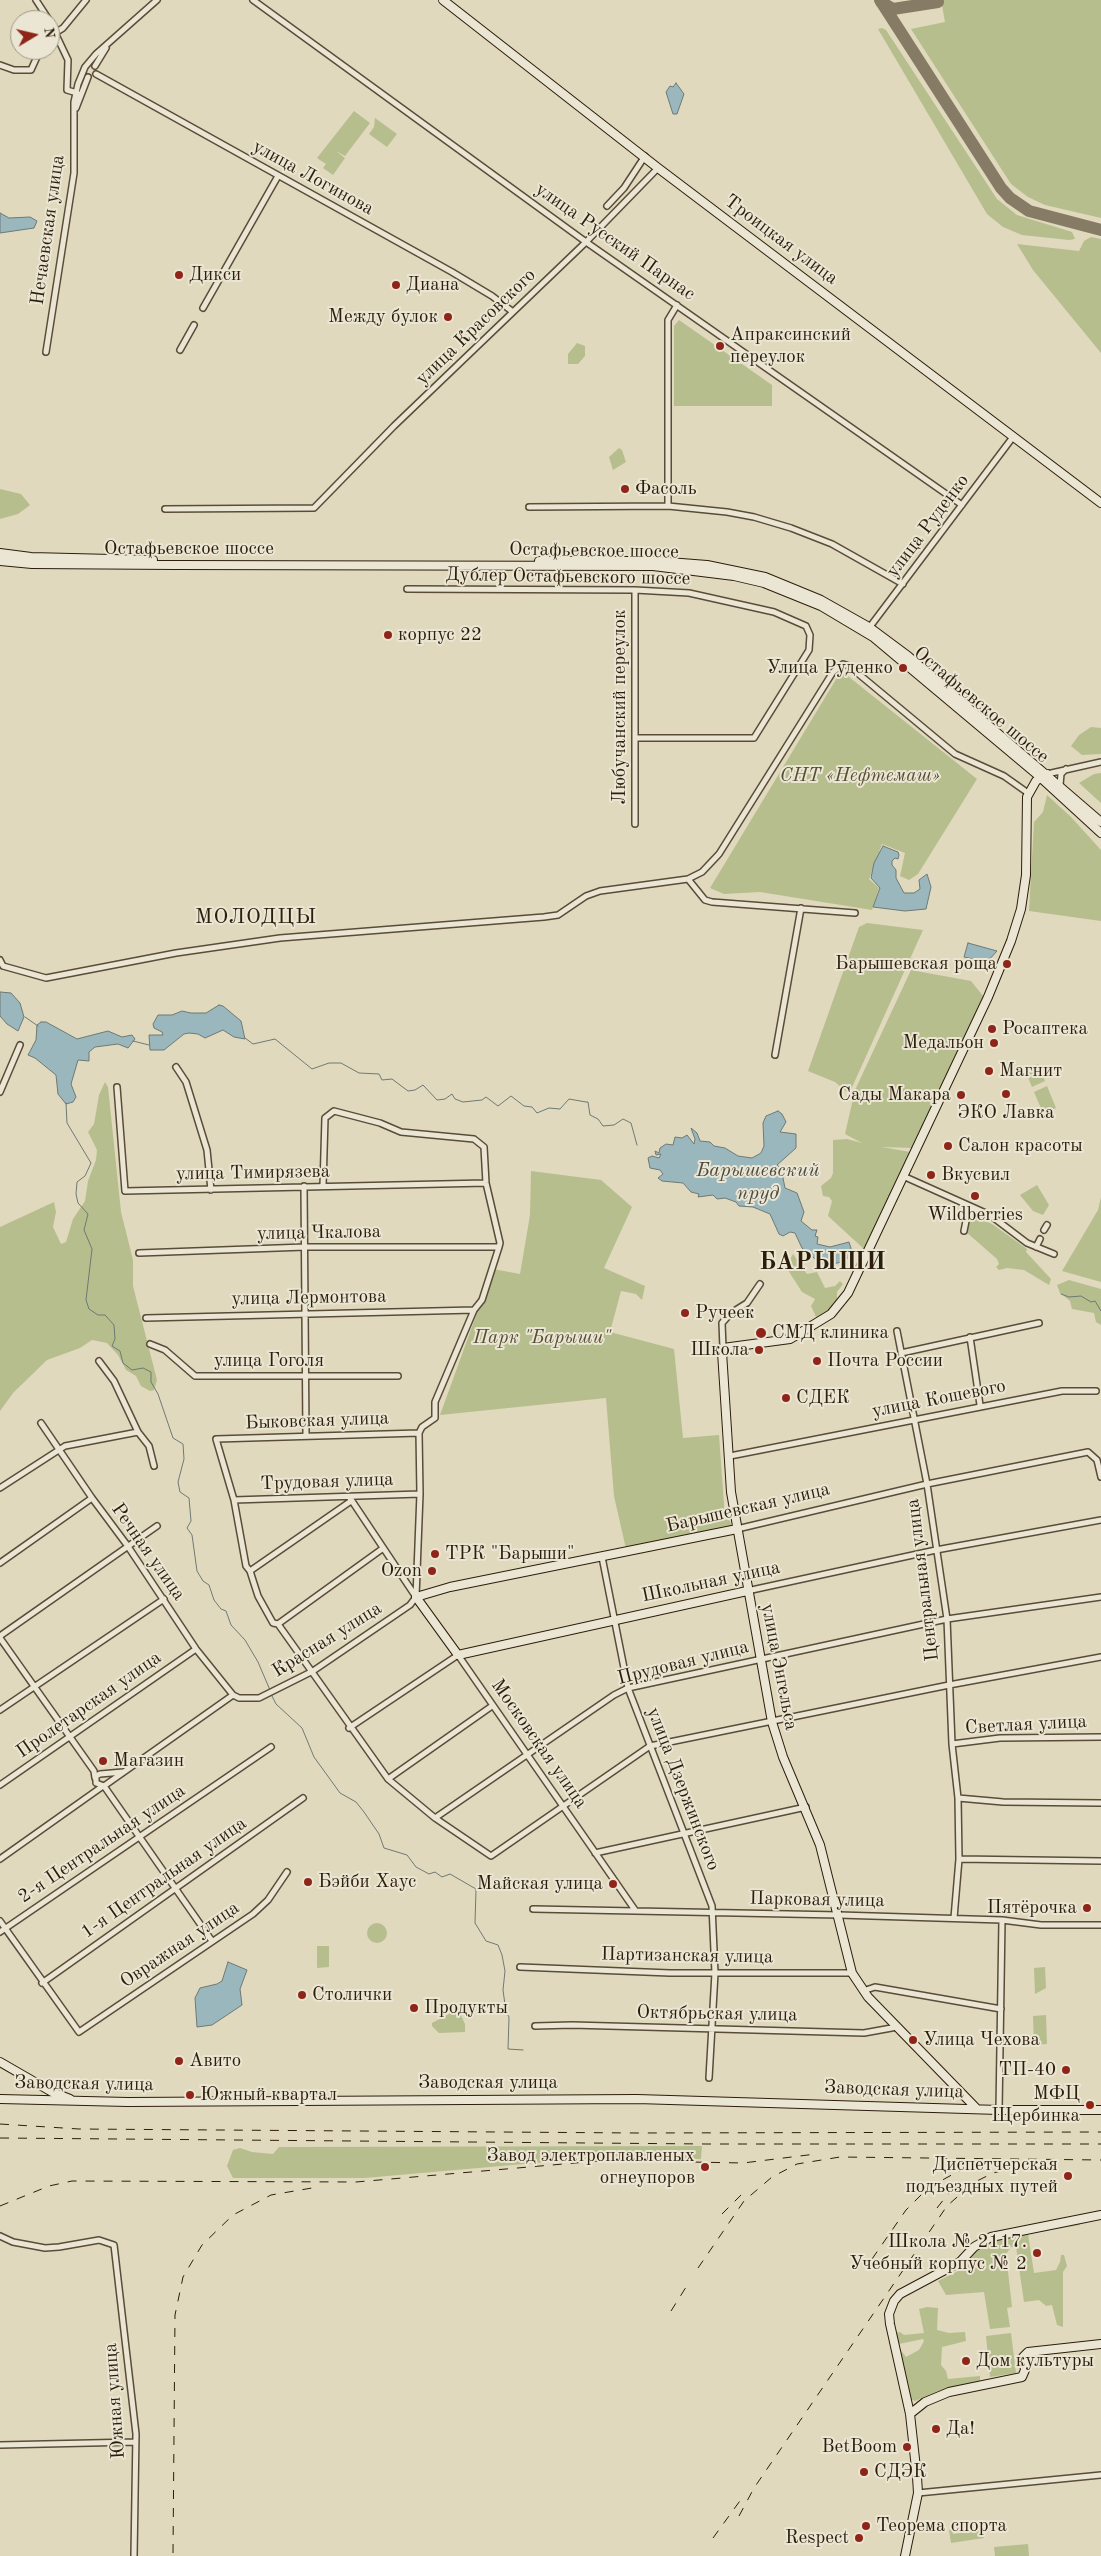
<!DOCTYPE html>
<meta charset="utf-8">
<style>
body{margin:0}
#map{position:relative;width:1101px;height:2556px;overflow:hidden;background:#e0d9bd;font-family:"Old Standard TT",serif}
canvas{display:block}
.north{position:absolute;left:10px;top:10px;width:50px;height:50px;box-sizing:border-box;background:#ebe6d4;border:1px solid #9f9684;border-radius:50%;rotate:81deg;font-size:14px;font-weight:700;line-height:20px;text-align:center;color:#2d1d0b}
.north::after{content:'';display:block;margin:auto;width:18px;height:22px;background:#8f2418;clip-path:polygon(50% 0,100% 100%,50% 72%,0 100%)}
</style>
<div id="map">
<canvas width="1101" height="2556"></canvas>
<div class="north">N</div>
</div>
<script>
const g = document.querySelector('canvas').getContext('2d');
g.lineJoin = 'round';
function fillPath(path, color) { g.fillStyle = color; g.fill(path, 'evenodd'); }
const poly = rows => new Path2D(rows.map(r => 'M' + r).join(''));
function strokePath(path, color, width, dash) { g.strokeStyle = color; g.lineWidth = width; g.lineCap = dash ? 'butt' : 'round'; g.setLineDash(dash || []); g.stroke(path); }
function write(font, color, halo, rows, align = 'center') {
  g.font = font + ' "Old Standard TT",serif'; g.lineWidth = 4; g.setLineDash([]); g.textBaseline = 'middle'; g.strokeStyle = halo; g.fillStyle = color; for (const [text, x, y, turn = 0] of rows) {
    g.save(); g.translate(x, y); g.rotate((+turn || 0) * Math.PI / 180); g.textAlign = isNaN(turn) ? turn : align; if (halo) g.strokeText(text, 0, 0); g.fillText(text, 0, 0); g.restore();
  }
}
fillPath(poly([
 [941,0,1101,0,1101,218,1045,205,1028,197,1011,184,911,29,945,22],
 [882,28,886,30,997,199,1017,215,1072,232,1075,239,1069,240,1022,235,1003,227,987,214,878,29],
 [354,111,370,123,345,156,336,151,345,158,333,175,323,168,326,164,317,158],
 [375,118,397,134,387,147,369,134,374,127],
 [1091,237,1101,239,1101,353,1033,270,1017,244,1079,251,1084,241],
 [679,320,772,385,772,406,674,406,674,326],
 [577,343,585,346,585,356,578,364,568,364,568,354],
 [619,448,622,450,626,462,613,470,609,457],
 [0,489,21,494,30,505,18,514,0,519],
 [844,673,977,779,918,874,909,880,900,876,905,853,882,844,869,879,879,888,872,910,760,892,724,894,710,888,838,676],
 [1091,727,1101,728,1101,754,1082,755,1071,746,1079,735],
 [1101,773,1101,803,1079,783,1094,774],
 [1047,795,1071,817,1101,850,1101,921,1029,911,1034,822,1043,812],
 [867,923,923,930,849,1094,835,1082,808,1071,859,927],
 [911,970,971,981,984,997,913,1148,882,1147,910,1152,865,1250,828,1216,832,1201,829,1197,823,1196,821,1186,831,1178,833,1173,833,1140,847,1139,862,1143,845,1134,855,1090],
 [1038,1064,1045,1081,1032,1087,1025,1070],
 [105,1082,108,1087,121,1212,133,1260,133,1286,157,1380,154,1390,150,1391,141,1386,136,1376,126,1370,118,1355,107,1343,92,1340,80,1348,47,1360,13,1393,0,1411,0,1227,54,1202,56,1212,53,1227,61,1244,66,1242,73,1219,85,1201,88,1181,96,1160,97,1150,88,1132,94,1124,99,1095],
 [1047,1086,1056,1108,1043,1113,1034,1092],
 [531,1171,601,1180,632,1207,604,1268,645,1286,642,1300,636,1294,621,1291,610,1332,674,1349,683,1438,719,1435,725,1518,730,1521,732,1528,626,1549,614,1496,606,1398,440,1415,493,1269,520,1274,530,1215],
 [1037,1185,1049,1205,1043,1215,1033,1211,1020,1195],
 [1101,1197,1101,1282,1062,1271,1098,1210],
 [969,1214,992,1224,1027,1249,1026,1252,1051,1279,1049,1285,1024,1270,1007,1268,999,1270,996,1267,999,1264,997,1259,965,1231],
 [793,1254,807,1274,817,1272,825,1288,835,1286,840,1281,843,1284,837,1292,837,1303,829,1312,816,1317,811,1306,815,1299,802,1292,786,1267],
 [1069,1280,1101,1289,1101,1325,1096,1322,1094,1313,1072,1309,1070,1301,1060,1293,1057,1285],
 '367 1933a10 10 0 1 1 20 0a10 10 0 1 1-20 0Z',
 [317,1946,329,1946,329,1967,317,1968],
 [1045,1967,1046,1988,1035,1994,1034,1968],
 [458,2009,465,2024,465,2032,439,2033,432,2026,432,2023],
 [1046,2015,1047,2044,1034,2045,1033,2016],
 [702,2146,701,2159,603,2157,365,2178,233,2178,227,2166,233,2150,240,2148,252,2152,273,2154,279,2147],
 [1080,2223,1080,2225,1028,2234,1034,2273,1056,2270,1060,2262,1061,2255,1064,2255,1067,2266,1063,2272,1063,2327,1057,2325,1052,2305,1046,2306,1039,2300,1024,2302,1016,2247,1011,2247,1006,2254,1012,2307,1007,2308,1010,2327,990,2329,984,2292,946,2295,938,2281,966,2267,964,2262,979,2246,992,2239],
 [927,2307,938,2308,937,2330,949,2333,965,2332,966,2341,942,2347,941,2365,946,2371,948,2379,980,2376,980,2382,938,2391,915,2401,910,2399,899,2348,906,2357,919,2350,924,2341,923,2339,899,2344,894,2333,900,2332,904,2335,924,2333,919,2309],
 [1011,2333,1016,2373,990,2377,986,2336],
 [982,2526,984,2538,951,2543,949,2530,952,2530,953,2534,974,2531,973,2527],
 [1028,2544,1029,2556,995,2556,994,2547]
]), '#b6be8e');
const water = poly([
 [676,83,684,94,677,114,673,114,666,92,670,86,673,87,676,83],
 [0,213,9,218,30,217,37,221,34,228,0,233,0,213],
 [883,846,898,852,899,855,898,859,895,858,892,861,892,865,896,870,896,878,904,893,914,893,920,889,919,880,927,874,931,887,926,909,905,911,873,907,880,888,871,878,874,863,883,846],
 [968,943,997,951,987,962,964,957,968,943],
 [0,992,11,993,20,1003,24,1017,18,1031,7,1024,0,1016,0,992],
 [219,1005,223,1006,241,1021,245,1039,234,1037,223,1030,205,1038,198,1034,189,1033,184,1034,164,1050,150,1050,149,1035,163,1035,162,1032,154,1028,153,1024,158,1015,172,1015,182,1011,191,1013,206,1013,219,1005],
 [41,1022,46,1022,77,1039,108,1031,122,1037,132,1035,135,1039,128,1048,118,1044,95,1047,89,1052,89,1061,78,1060,71,1084,76,1097,73,1102,66,1104,58,1094,56,1075,35,1058,28,1055,36,1040,37,1025,41,1022],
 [778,1111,782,1114,786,1122,780,1132,796,1134,796,1148,777,1165,781,1168,785,1188,797,1193,804,1212,801,1221,812,1230,817,1230,815,1236,818,1237,817,1244,830,1247,849,1242,854,1258,846,1258,842,1262,832,1264,820,1263,802,1248,795,1233,790,1232,783,1236,779,1234,770,1214,753,1207,739,1206,736,1202,725,1198,717,1199,713,1195,698,1197,699,1194,691,1192,683,1183,662,1181,658,1178,663,1174,660,1170,650,1168,648,1158,652,1156,659,1158,661,1154,656,1155,655,1151,659,1153,660,1148,666,1144,673,1145,675,1137,682,1138,687,1135,694,1144,695,1139,691,1128,697,1133,700,1141,710,1142,714,1146,725,1148,738,1156,752,1158,761,1153,764,1146,763,1123,766,1116,778,1111],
 [228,1962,247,1970,240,1989,242,2005,212,2025,197,2027,195,1998,200,1988,217,1984,222,1981,228,1962]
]);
fillPath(water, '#99b7bc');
strokePath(water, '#6e7975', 1);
strokePath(poly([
 [25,1017,38,1026],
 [245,1038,253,1044,275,1039,312,1069,329,1063,341,1063,359,1073,379,1074,382,1080,392,1079,408,1091,415,1090,423,1085,437,1100,445,1099,452,1094,455,1099,463,1102,482,1100,486,1097,498,1106,511,1096,524,1106,532,1107,537,1113,549,1108,560,1109,569,1099,586,1102,588,1102,590,1115,598,1119,603,1126,614,1125,623,1119,631,1123,637,1145],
 [133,1041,149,1045],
 [66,1103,67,1123,91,1163,85,1176,77,1182,76,1194,78,1203,88,1214,84,1230,92,1249,86,1300,89,1309,98,1315,105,1315,114,1325,115,1339,112,1346,120,1351,123,1363,132,1370,143,1368,151,1372,151,1382,158,1394,173,1438,183,1444,184,1459,178,1482,180,1492,189,1498,191,1521,187,1528,192,1535,197,1571,203,1581,209,1585,214,1600,221,1609,226,1611,231,1625,245,1640,258,1662,270,1690],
 [1061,1294,1069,1297,1081,1296,1091,1302,1095,1301,1101,1311],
 [271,1694,276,1704,302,1728,314,1757,340,1793,356,1802,364,1812,379,1834,384,1848,407,1855,416,1867,429,1874,435,1872,442,1877,450,1874,476,1889,475,1923,486,1941,498,1945,502,1955,505,1971,503,1990,506,2012,509,2017,508,2049,523,2050]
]), '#6e7975', 1);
strokePath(poly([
 [880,0,1001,188,1010,198,1029,211,1101,230],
 [881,2,893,9,938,2]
]), '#867b64', 12);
const street = poly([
 [36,0,49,20],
 [253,0,586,242,962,505],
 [50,22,68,60,67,90,77,93],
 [50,36,63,28,86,0],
 [0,65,14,70,31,70,40,50],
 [95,66,106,48],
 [96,74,452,272,492,296,513,312],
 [76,108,88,77],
 [607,206,624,188,645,156],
 [203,308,278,176],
 [180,350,194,325],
 [46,352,74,173,74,102,78,84,85,67,96,54,157,0],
 [668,506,668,320,677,305],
 [529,507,668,506,727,512,754,517,791,528,832,544,903,584],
 [165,509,314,508,394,426,586,242,658,168],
 [407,589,635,590,689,593,774,612,806,626,810,635,809,650,754,738,636,738],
 [869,628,1013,437],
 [1047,774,1101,762],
 [1060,785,1061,774,1066,769],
 [635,824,635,590],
 [688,879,705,900,712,902,855,913],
 [0,960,3,966,46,978,176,953,280,938,544,917,558,915,586,896,600,891,688,879,702,872,719,854,833,672,843,664,849,666,955,754,1004,776,1028,793],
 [775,1055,801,908],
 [176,1067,186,1082,207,1150,211,1190],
 [117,1087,125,1191,486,1183],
 [0,1092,20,1045],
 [903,1176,990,1215,1027,1243,1054,1254],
 [304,1186,306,1435],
 [323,1186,325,1118,334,1111,380,1123,401,1132,474,1139,484,1147,486,1183,500,1243,499,1247,482,1300,474,1310,435,1402,435,1418,422,1427,419,1433],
 [1044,1230,1047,1225],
 [964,1231,969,1206],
 [1036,1247,1040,1239],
 [139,1253,305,1247,499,1247],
 [146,1318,474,1310],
 [897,1331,927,1484,947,1619,952,1744,958,1798,959,1859,954,1918],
 [970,1337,980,1405],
 [150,1344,165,1350,195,1376,398,1376],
 [723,1348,722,1323,731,1313,747,1303,760,1284],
 [901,1353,1039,1323],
 [99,1361,114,1381,138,1432,149,1446,154,1466],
 [41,1423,92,1498,127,1545,196,1649,233,1695,239,1698,259,1698,313,1671,410,1605,416,1597],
 [419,1433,216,1439,234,1500,246,1566,250,1571,258,1596,273,1623,278,1624,388,1779,435,1818,614,1695,628,1688,947,1619,1101,1597],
 [730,1456,1062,1391,1096,1391],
 [0,1488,65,1446,138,1432],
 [350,1498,416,1597],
 [234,1500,420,1494],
 [737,1529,927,1484,1088,1452,1097,1460,1101,1477],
 [602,1557,628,1688,712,1906,715,1973,709,2078],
 [0,1563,92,1498],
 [250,1571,351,1501],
 [747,1591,936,1550,1101,1520],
 [416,1597,420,1494,419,1433],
 [278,1624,382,1549],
 [0,1636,157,1526],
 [0,1638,94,1771,95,1778],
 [0,1710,164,1599],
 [349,1728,458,1655,635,1910],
 [952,1744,1000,1738,1101,1737],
 [123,1772,100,1774,96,1776,96,1783,104,1786,233,1695],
 [388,1779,492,1706],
 [0,1785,196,1649],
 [104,1786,212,1941],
 [958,1798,1003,1802,1101,1803],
 [435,1818,491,1856,650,1746,949,1685,1101,1657],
 [595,1853,806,1807],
 [0,1859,103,1786],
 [959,1859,1101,1861],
 [533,1909,839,1915,1002,1920,1041,1925,1101,1925],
 [0,1921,79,2032,253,1914,268,1900,287,1872],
 [0,1932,271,1747],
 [520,1967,670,1973,852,1973],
 [42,1983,303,1798],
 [863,1991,875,1987,1001,2009],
 [535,2026,572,2025,864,2033,897,2027],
 [999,2110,1002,1920],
 [0,2236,13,2242,45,2248,59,2247,99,2240,114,2245,136,2434,134,2556],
 [0,2445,135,2442],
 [918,2493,1101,2475]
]);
const secondary = poly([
 [443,0,658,168,1101,503],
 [0,553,31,557,153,560],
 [0,561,32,564,175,565,653,566,734,576,764,583,821,606,873,637,1040,777,1101,833],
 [539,561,656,561,707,565,765,577,821,600,869,627,908,656,1101,822],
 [737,1529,450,1587,416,1597,458,1655,747,1591],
 [0,2062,52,2092,70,2099],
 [0,2099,128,2102,637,2099,999,2110,1101,2110],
 [977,2109,868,1997,852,1973,820,1845,783,1757,772,1722,731,1492,722,1352,723,1348,790,1339,831,1314,848,1293,988,997,1011,941,1021,909,1026,875,1027,797,1036,781,1047,774],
 [910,2414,925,2402,949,2392,1022,2377,1025,2370,1023,2357,1028,2352,1101,2344],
 [905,2556,918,2493,917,2477,910,2414,890,2324,889,2314,894,2301,900,2294,960,2262,974,2247,991,2237,1101,2215]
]);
strokePath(street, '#5a4c38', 8);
strokePath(secondary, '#2d1d0b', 10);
strokePath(street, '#ebe6d4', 5);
strokePath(secondary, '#ebe6d4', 8);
strokePath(poly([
 [0,2124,79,2129,638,2133,1101,2132],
 [0,2138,706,2144,1101,2144],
 [639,2161,743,2163,816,2154],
 [0,2206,49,2186,72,2181,356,2182,598,2161,646,2160],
 [937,2208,948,2194,961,2183],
 [722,2214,745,2191],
 [872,2259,906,2210,928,2188,957,2172,988,2163],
 [698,2268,744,2201,772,2177,797,2164,840,2157,1101,2160],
 [671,2311,688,2284],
 [739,2516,754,2488,947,2206,973,2183,993,2173,1041,2161],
 [713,2538,742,2498],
 [173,2553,175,2315,183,2277,202,2245,233,2215,271,2195,312,2188]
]), '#2d1d0b', 1, [9, 9]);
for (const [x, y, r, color] of [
 [179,275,5,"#8f2418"],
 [396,285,5,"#8f2418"],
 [448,317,5,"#8f2418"],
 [720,346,5,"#8f2418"],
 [625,489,5,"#8f2418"],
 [388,635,5,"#8f2418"],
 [903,668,5,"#8f2418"],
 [1007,964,5,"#8f2418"],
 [992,1029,5,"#8f2418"],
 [994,1043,5,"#8f2418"],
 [989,1071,5,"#8f2418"],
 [1006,1094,5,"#8f2418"],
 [961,1095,5,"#8f2418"],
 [948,1146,5,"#8f2418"],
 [931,1175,5,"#8f2418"],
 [975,1196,5,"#8f2418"],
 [685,1313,5,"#8f2418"],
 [761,1333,6,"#8f2418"],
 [759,1350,5,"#8f2418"],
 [817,1361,5,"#8f2418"],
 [786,1398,5,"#8f2418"],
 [435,1554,5,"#8f2418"],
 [432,1571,5,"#8f2418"],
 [103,1761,5,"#8f2418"],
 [308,1882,5,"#8f2418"],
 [613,1884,5,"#8f2418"],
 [1087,1908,5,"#8f2418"],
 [302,1995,5,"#8f2418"],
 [414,2008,5,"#8f2418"],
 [913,2040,5,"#8f2418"],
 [179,2061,5,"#8f2418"],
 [1066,2070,5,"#8f2418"],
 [190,2095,5,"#8f2418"],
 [1090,2105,5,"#8f2418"],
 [705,2167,5,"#8f2418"],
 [1068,2176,5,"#8f2418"],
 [1037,2253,5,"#8f2418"],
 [966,2361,5,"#8f2418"],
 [936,2429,5,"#8f2418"],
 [907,2447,5,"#8f2418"],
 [864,2472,5,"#8f2418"],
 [866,2526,5,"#8f2418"],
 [859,2538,5,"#8f2418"]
]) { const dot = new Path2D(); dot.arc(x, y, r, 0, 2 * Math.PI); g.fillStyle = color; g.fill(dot); strokePath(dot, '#ebe6d4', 2); }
write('19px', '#2d1d0b', '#ebe6d4', [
 ["улица Логинова",313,178,29],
 ["Нечаевская улица",48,230,-82],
 ["Троицкая улица",781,240,37],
 ["улица Русский Парнас",615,242,35],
 ["улица Красовского",476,327,-44],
 ["улица Руденко",928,526,-53],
 ["Остафьевское шоссе",189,549],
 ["Остафьевское шоссе",594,551,1],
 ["Дублер Остафьевского шоссе",568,577,1],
 ["Остафьевское шоссе",981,705,40],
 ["Любучанский переулок",620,707,-90],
 ["улица Тимирязева",253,1173,-1],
 ["улица Чкалова",319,1233,-1],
 ["улица Лермонтова",309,1298,-1],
 ["улица Гоголя",269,1361],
 ["улица Кошевого",939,1399,-11],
 ["Быковская улица",317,1421,-2],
 ["Трудовая улица",327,1482,-2],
 ["Барышевская улица",748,1508,-13],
 ["Речная улица",148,1552,55],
 ["Центральная улица",923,1580,-97],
 ["Школьная улица",711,1582,-12],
 ["Красная улица",327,1640,-32],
 ["Прудовая улица",683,1663,-14],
 ["улица Энгельса",779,1667,79],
 ["Пролетарская улица",89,1705,-35],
 ["Светлая улица",1026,1725,-3],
 ["Московская улица",539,1744,55],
 ["улица Дзержинского",683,1789,69],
 ["2-я Центральная улица",102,1844,-34],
 ["1-я Центральная улица",164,1878,-35],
 ["Парковая улица",817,1900,1],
 ["Овражная улица",180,1945,-34],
 ["Партизанская улица",687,1956,1],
 ["Октябрьская улица",717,2014,1],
 ["Заводская улица",488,2083],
 ["Заводская улица",84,2084,1],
 ["Заводская улица",894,2090,2],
 ["Южная улица",115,2401,-94]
]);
write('19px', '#2d1d0b', '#ebe6d4', [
 ["Дикси",189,275],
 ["Диана",406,285],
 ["Между булок",438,317,"right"],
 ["Апраксинский",730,335],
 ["переулок",730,357],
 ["Фасоль",635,489],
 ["корпус 22",398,635],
 ["Улица Руденко",893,668,"right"],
 ["Барышевская роща",997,964,"right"],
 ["Росаптека",1002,1029],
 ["Медальон",984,1043,"right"],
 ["Магнит",999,1071],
 ["Сады Макара",951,1095,"right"],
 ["ЭКО Лавка",1006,1113,"center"],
 ["Салон красоты",958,1146],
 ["Вкусвил",941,1175],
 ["Wildberries",975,1215,"center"],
 ["Ручеек",695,1313],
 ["СМД клиника",772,1333],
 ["Школа",749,1350,"right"],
 ["Почта России",827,1361],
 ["СДЕК",796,1398],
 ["ТРК \"Барыши\"",445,1554],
 ["Ozon",422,1571,"right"],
 ["Магазин",113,1761],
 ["Бэйби Хаус",318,1882],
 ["Майская улица",603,1884,"right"],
 ["Пятёрочка",1077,1908,"right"],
 ["Столички",312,1995],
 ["Продукты",424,2008],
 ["Улица Чехова",923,2040],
 ["Авито",189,2061],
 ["ТП-40",1056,2070,"right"],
 ["МФЦ",1080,2094,"right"],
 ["Щербинка",1080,2116,"right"],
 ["Южный квартал",200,2095],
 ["Завод электроплавленых",695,2156,"right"],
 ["огнеупоров",695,2178,"right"],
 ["Диспетчерская",1058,2165,"right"],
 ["подъездных путей",1058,2187,"right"],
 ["Школа № 2117.",1027,2242,"right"],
 ["Учебный корпус № 2",1027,2264,"right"],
 ["Дом культуры",976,2361],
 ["Да!",946,2429],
 ["BetBoom",897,2447,"right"],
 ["СДЭК",874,2472],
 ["Теорема спорта",876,2526],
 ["Respect",849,2538,"right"]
], 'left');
write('italic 19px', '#564d32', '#ebe6d4', [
 ["СНТ «Нефтемаш»",860,776],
 ["Парк \"Барыши\"",542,1338]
]);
write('italic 20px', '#4d4b40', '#ebe6d4', [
 ["Барышевский",758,1171],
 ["пруд",758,1194]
]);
g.letterSpacing = '1px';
write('21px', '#2d1d0b', '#ebe6d4', [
 ["МОЛОДЦЫ",256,917]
]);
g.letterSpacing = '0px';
g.letterSpacing = '1px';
write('bold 24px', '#2d1d0b', '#ebe6d4', [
 ["БАРЫШИ",823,1263]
]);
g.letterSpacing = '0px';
</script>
